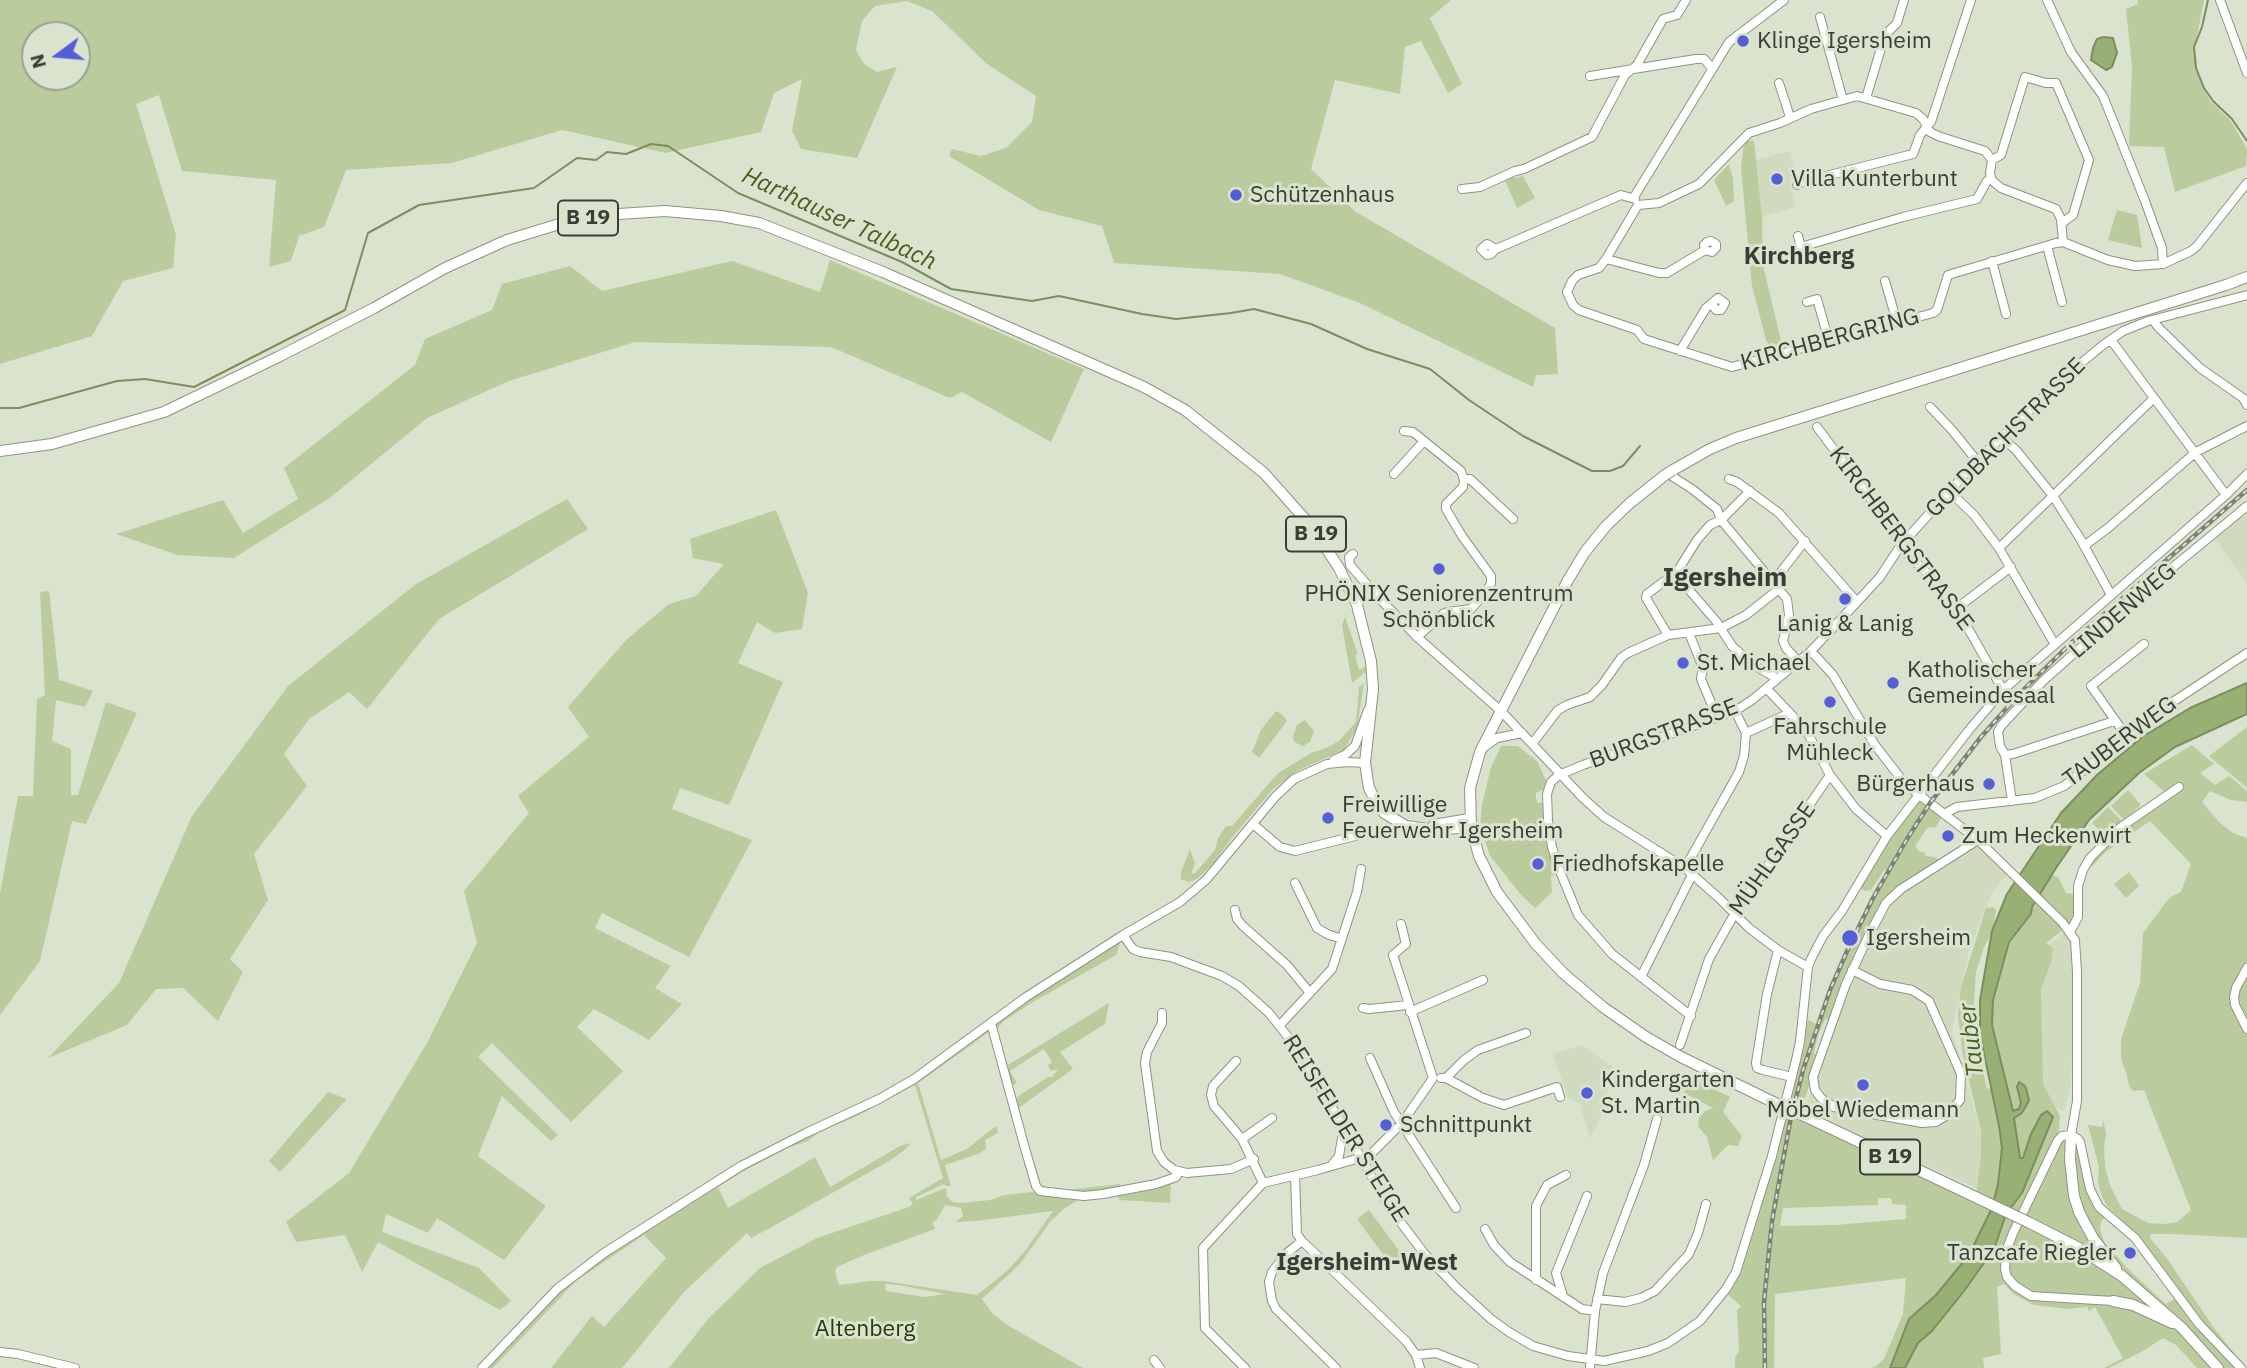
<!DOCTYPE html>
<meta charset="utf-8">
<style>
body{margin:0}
#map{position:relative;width:2247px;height:1368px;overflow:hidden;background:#dae3ce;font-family:"IBM Plex Sans",sans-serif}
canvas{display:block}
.north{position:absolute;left:21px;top:21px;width:70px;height:70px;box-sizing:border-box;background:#dae3ce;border:2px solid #9aa191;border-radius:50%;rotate:254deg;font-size:19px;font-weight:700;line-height:28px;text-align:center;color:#3a3d35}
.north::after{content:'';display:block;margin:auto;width:24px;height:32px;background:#555ed5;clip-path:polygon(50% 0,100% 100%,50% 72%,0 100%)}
</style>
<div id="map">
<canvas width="2247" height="1368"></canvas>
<div class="north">N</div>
</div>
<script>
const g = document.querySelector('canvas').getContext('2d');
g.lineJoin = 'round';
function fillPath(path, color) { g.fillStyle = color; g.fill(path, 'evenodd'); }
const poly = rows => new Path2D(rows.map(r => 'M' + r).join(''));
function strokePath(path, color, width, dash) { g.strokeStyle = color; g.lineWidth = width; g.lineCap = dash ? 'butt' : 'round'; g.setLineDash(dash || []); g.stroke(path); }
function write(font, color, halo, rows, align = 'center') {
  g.font = font + ' "IBM Plex Sans",sans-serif'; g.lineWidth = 6; g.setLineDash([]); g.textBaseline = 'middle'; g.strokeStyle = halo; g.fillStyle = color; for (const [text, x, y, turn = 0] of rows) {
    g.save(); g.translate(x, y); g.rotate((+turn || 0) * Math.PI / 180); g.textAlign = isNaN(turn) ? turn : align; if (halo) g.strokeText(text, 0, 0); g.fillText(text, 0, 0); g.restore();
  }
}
fillPath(poly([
 [1790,151,1796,178,1790,180,1795,207,1762,217,1756,160],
 [2247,512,2247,584,2214,537],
 [1979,846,2007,874,1991,894,1969,951,1952,1031,1984,1145,1981,1190,1845,1130,1805,1108,1848,987,1888,905,1902,892,1973,847],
 [2066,930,2073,947,2074,978,2071,1086,2064,1111,2055,1108,2043,1089,2037,1013,2045,949],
 [1582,1045,1622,1074,1608,1090,1605,1107,1590,1139,1580,1104,1568,1098,1553,1054]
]), '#cfdabe');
fillPath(poly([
 [0,0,1451,0,1430,18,1462,84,1448,93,1421,41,1405,47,1400,94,1335,80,1311,169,1356,212,1555,328,1558,374,1536,375,1533,387,1360,303,1280,274,1114,263,1102,226,1039,210,949,156,952,149,981,156,1006,148,1032,122,1036,96,987,64,932,11,907,1,875,6,862,21,856,50,864,64,877,72,897,67,857,158,801,149,792,131,802,79,774,93,761,132,666,153,562,130,452,163,346,170,324,227,299,236,291,261,269,267,276,180,182,171,159,95,136,104,176,235,173,268,123,281,92,336,0,364],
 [35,35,77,35,77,77,35,77],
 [2137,0,2204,0,2195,47,2197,67,2203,88,2211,102,2231,121,2247,149,2246,166,2175,192,2164,147,2129,146,2132,67,2126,9,2138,4],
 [1744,141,1754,141,1762,217,1763,265,1783,349,1772,350,1766,340,1752,286,1741,168],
 [1729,164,1733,178,1734,201,1726,206,1714,180],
 [1511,176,1515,178,1523,176,1535,198,1517,208,1504,178],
 [2117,210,2137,215,2142,248,2108,240],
 [830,260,1084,369,1051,442,962,392,950,398,831,347,635,342,509,381,427,418,331,497,234,558,178,555,116,534,223,500,243,533,298,499,284,468,415,365,425,339,492,310,502,284,570,266,602,291,732,261,820,292],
 [567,499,588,529,439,619,367,709,349,692,309,719,284,754,307,786,254,854,268,900,230,959,243,972,218,1021,183,988,156,989,127,1025,48,1058,119,983,192,816,288,686,416,584],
 [776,510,808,593,802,629,775,633,757,622,738,663,783,682,729,805,680,788,672,809,752,840,689,957,602,913,595,928,671,966,655,988,682,1004,649,1040,594,1009,577,1027,623,1071,571,1122,492,1043,478,1057,558,1135,551,1141,502,1096,478,1156,546,1206,504,1260,437,1218,428,1233,386,1214,382,1232,479,1268,511,1301,500,1310,378,1242,362,1272,345,1235,296,1242,286,1222,349,1173,427,1043,477,943,464,891,529,813,518,796,589,737,568,707,627,639,669,604,696,596,724,564,693,558,690,539],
 [49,591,59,680,93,691,85,707,56,700,52,741,71,749,71,795,78,795,106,702,137,713,86,824,72,821,40,961,0,1015,0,894,18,796,33,796,37,699,45,695,40,592],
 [1345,617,1358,654,1355,655,1359,670,1365,667,1372,667,1352,683,1342,625],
 [1364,683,1357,728,1344,750,1299,770,1273,789,1231,839,1214,863,1197,879,1189,882,1181,879,1181,872,1190,849,1195,864,1191,874,1195,873,1215,850,1218,838,1226,826,1232,826,1278,773,1311,753,1326,748,1339,741,1347,732,1356,722,1359,687],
 [1276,711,1283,715,1287,721,1259,758,1252,752,1261,730],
 [1305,720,1314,731,1310,742,1303,746,1294,742,1293,736,1297,725],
 [2247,727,2247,788,2209,756],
 [2192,745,2214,764,2200,773,2215,785,2229,776,2247,791,2247,802,2231,800,2210,791,2202,802,2220,823,2233,833,2247,838,2247,1238,2173,1234,2151,1234,2150,1238,2166,1257,2214,1328,2246,1368,2197,1368,2176,1345,2163,1338,2143,1351,2109,1368,2104,1368,2123,1358,2095,1307,2089,1311,2087,1307,2067,1309,2034,1305,2015,1295,2004,1284,1997,1287,2001,1354,1983,1358,1984,1368,1905,1368,1918,1343,1932,1331,1964,1291,1994,1249,2006,1214,2015,1151,2018,1148,1992,1025,1993,1000,2009,942,2031,914,2032,908,2052,875,2058,877,2066,893,2078,895,2078,917,2070,932,2064,929,2046,943,2053,948,2051,962,2041,990,2043,1084,2060,1116,2058,1139,2078,1139,2090,1188,2106,1215,2101,1222,2100,1228,2104,1242,2131,1272,2166,1304,2178,1297,2158,1266,2111,1219,2125,1223,2107,1206,2102,1197,2098,1182,2099,1167,2088,1125,2102,1127,2103,1120,2106,1133,2104,1147,2105,1167,2110,1185,2122,1209,2148,1223,2164,1224,2177,1222,2191,1210,2144,1090,2133,1091,2129,1086,2127,1075,2121,1059,2121,1039,2140,983,2143,933,2170,897,2181,892,2191,864,2150,821,2104,853,2092,867,2090,858,2121,827,2167,794,2144,774],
 [1501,746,1518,746,1537,761,1549,787,1536,793,1536,799,1538,803,1547,802,1548,848,1556,874,1551,876,1552,892,1535,908,1522,896,1490,856,1480,825,1482,805,1491,767],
 [2128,790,2141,805,2124,820,2111,806],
 [1915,797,1944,814,1935,828,1928,827,1915,846,1920,852,1924,852,1926,856,1934,857,1942,862,1886,903,1832,1021,1825,1019,1818,1035,1814,1053,1819,1057,1803,1104,1815,1112,1813,1120,1967,1193,1975,1202,1981,1158,1981,1131,1963,1056,1958,1016,1961,987,1981,924,1986,908,1994,907,1996,911,1993,930,1984,947,1976,972,1973,1015,1978,1048,1987,1089,1991,1088,2002,1148,1998,1184,1992,1208,1969,1255,1935,1295,1909,1320,1889,1368,1870,1368,1876,1366,1884,1359,1903,1314,1906,1278,1775,1294,1774,1368,1735,1368,1735,1357,1739,1351,1737,1310,1741,1306,1725,1292,1736,1272,1796,1060,1804,1049,1807,1022,1809,1020,1818,1025,1848,949,1888,870,1885,869,1871,890,1865,891,1857,886],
 [1878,1198,1891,1198,1892,1204,1906,1205,1906,1219,1836,1225,1780,1226,1783,1208,1878,1205],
 [2108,807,2123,822,2108,838,2092,823],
 [2129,872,2139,886,2126,898,2114,884],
 [1123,935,1116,955,1033,1002,1004,1021,996,1030,1003,1068,1109,1003,1105,1024,1060,1052,1073,1069,1017,1109,1039,1183,1048,1189,1065,1190,1120,1184,1121,1190,1171,1179,1170,1203,1120,1200,1114,1192,1085,1196,1065,1208,1050,1222,1020,1264,982,1299,993,1314,1007,1325,1083,1368,669,1368,709,1318,760,1268,817,1238,909,1207,913,1204,909,1198,943,1178,915,1085,859,1115,818,1133,808,1141,787,1148,744,1171,718,1187,728,1208,815,1157,830,1187,900,1146,911,1143,906,1149,889,1161,770,1228,751,1238,747,1233,684,1292,622,1368,551,1368,592,1316,604,1327,666,1258,644,1235,576,1281,493,1368,482,1368,557,1289,701,1191,879,1099,1026,997],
 [992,1030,1008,1088,1017,1083,1010,1071,1044,1049,1052,1062,1048,1065,1051,1071,1058,1069,1052,1077,1048,1077,1017,1097,1012,1103,1040,1191,1005,1195,990,1200,962,1203,952,1202,947,1196,946,1188,916,1200,916,1197,944,1184,946,1186,951,1186,945,1165,978,1154,986,1149,985,1140,998,1133,997,1127,993,1128,967,1149,941,1160,918,1083],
 [945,1205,961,1208,963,1216,955,1222,976,1221,1053,1211,1025,1251,1008,1270,977,1295,884,1281,870,1281,839,1285,835,1271,837,1267,864,1255,935,1229,932,1222,936,1221],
 [885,1284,899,1285,945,1294,925,1297,886,1291],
 [1691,1078,1730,1097,1723,1112,1742,1136,1738,1146,1728,1145,1713,1160,1707,1137,1698,1126,1699,1118,1705,1111,1713,1108,1684,1093],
 [328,1092,347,1099,280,1172,269,1161],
 [1369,1210,1403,1256,1391,1265,1357,1219]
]), '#bacc9e');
const water = poly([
 [2103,37,2113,38,2117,53,2112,67,2106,70,2091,60,2093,48,2097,39,2103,37],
 [2247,683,2247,714,2175,747,2139,773,2089,820,2056,868,2032,907,2031,914,2009,942,1993,1000,1992,1025,2013,1111,2019,1109,2021,1103,2017,1087,2019,1082,2025,1086,2027,1092,2029,1100,2025,1108,2021,1114,2014,1118,2020,1158,2023,1158,2031,1134,2041,1115,2047,1111,2053,1117,2022,1193,2006,1214,1994,1249,1964,1291,1932,1331,1918,1343,1905,1368,1890,1368,1909,1319,1936,1295,1969,1255,1992,1208,1998,1184,2002,1148,1999,1126,1980,1034,1980,1000,1992,931,2007,894,2061,813,2097,775,2142,737,2190,708,2247,683]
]);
fillPath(water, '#99b074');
strokePath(water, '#7c8e61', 2);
strokePath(poly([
 [2208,0,2202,27,2194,47,2196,68,2204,88,2213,101,2232,119,2247,141],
 [0,408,19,408,117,381,145,379,194,387,345,310,368,233,419,205,534,188,577,158,596,160,607,152,626,154,651,144,668,146,738,193,902,262,951,289,1032,301,1059,296,1142,314,1176,319,1231,313,1254,309,1311,324,1367,349,1430,369,1469,400,1523,436,1592,471,1610,471,1623,466,1640,446]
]), '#7c8e61', 2);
const minor = poly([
 [2047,0,2071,52,2103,96,2145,201,2162,248,2163,264],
 [2220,0,2247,73],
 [1820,17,1843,100],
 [1590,76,1696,59,1704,59,1712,68],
 [1779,83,1790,117],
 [1866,98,1885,35,1897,23,1904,0],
 [1992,160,2001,155,2025,77,2046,83,2056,83,2089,160,2073,215,2062,223],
 [1797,185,1802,182,1913,154,1920,135,1931,122,1971,0],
 [1462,189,1480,187,1515,171,1524,169,1592,137,1625,75,1637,65,1663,19,1677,15,1686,0],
 [1634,197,1729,42,1784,0],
 [1798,236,1801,247,1903,217,1977,199,1987,181,1991,179],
 [2063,242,2061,219,2056,209,2001,188,1995,183,1991,179,1990,173,1992,160,1985,151,1938,136,1930,132,1923,119,1916,113,1857,96,1811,109,1780,123,1749,133,1699,184,1659,203,1638,205,1606,259,1599,268,1578,275,1572,281,1567,292,1573,305,1579,310,1637,330,1644,339,1732,367,1933,313,1937,310,1948,275,2056,243,2063,242,2108,260,2135,266,2163,264,2191,251,2197,246,2247,183],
 [2047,246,2062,302],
 [1496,249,1491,254,1487,255,1481,249,1487,244,1496,249,1621,195,1635,199],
 [1606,259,1659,273,1667,273,1705,250,1704,245,1707,242,1711,241,1716,244,1716,248,1712,252,1705,250],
 [1992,261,2006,314],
 [1885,281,1897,322],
 [1807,302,1817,299,1829,341],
 [2153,320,2158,327,2200,368,2243,398,2247,405],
 [2111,340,2226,495],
 [1680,351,1706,308,1718,298,1725,303,1721,310,1716,310,1712,304],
 [1930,407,1952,430,1977,461],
 [1817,427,1885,518,1907,554,1927,573,1956,607,2003,690],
 [1404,431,1413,432,1461,471,1464,480,1463,487,1446,504,1446,509,1462,536,1491,576,1491,583,1487,591,1471,609,1448,612,1443,614,1417,637],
 [2001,437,2016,450,2053,496,2081,540,2111,595],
 [1667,473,1692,489,1717,509,1721,520,1787,599,1789,615,1783,641,1786,648,1797,660],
 [1394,474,1424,441],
 [1729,479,1737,482,1779,513,1857,602],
 [1464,480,1470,479,1513,519],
 [1949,491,1974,515,1999,548,2054,643],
 [2084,546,2108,528,2196,452,2247,426],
 [1999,548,2154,398],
 [1353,554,1349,557,1350,565,1377,596,1417,637,1502,712,1583,798,1604,817,1685,868,1720,899,1749,928,1778,950,1808,967],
 [1677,572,1677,576,1716,621,1732,646,1752,664,1776,678],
 [1773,582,1805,541],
 [1957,608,2011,567],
 [1689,633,1703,668,1701,679,1717,717],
 [1668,635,1646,598,1647,594,1677,572,1697,540,1710,525,1721,520,1750,491],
 [1811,651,1833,675,1875,745,1905,784,1978,840,2062,922,2075,940,2077,972,2077,1101,2071,1135],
 [1767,689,1806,730,1830,775,1856,809,1887,836],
 [1746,733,1790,713],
 [2127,737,2091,686,2144,644],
 [1532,744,1558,710,1567,705,1590,697,1602,685,1621,658,1628,653,1668,635,1721,628,1746,615,1779,589],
 [1483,748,1497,738,1522,733],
 [2005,755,2013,754,2114,721],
 [1334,760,1345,755,1355,746,1368,710],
 [2012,801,2005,755,2000,746,1998,732,2001,726,2043,681,2149,587,2247,506],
 [1944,814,1957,807,2035,798,2064,786,2153,715,2247,653],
 [1253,824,1280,847,1295,851,1355,836],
 [1685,868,1739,772,1744,756,1746,733,1735,711],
 [1295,883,1317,928,1327,934,1342,939],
 [1235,910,1237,919,1243,926,1287,965,1310,993],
 [2070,932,2078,917,2078,886,2083,870,2090,858,2121,827,2179,787],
 [1123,935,1133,949,1140,952,1171,957,1222,976,1239,986,1269,1013,1300,1052,1390,1208,1423,1252,1456,1287,1491,1319,1509,1332,1533,1346,1568,1356,1604,1361,1648,1351,1668,1343,1700,1321,1726,1289,1736,1272,1772,1156,1796,1060,1800,1042,1808,967,1811,959,1823,936,1842,911,1887,836,1969,730,2003,690,2226,495,2247,474],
 [1778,950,1767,994,1756,1063,1757,1068,1763,1070,1792,1077],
 [2247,968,2236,988,2234,997,2235,1005,2247,1029],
 [1852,970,1880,984,1912,990,1929,1001,1961,1074,1960,1100,1947,1115,1936,1122,1922,1123,1834,1107,1821,1098,1815,1090,1813,1077,1846,984,1869,935,1886,903,1901,889,1978,840],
 [1641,977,1692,875],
 [1363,1008,1369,1009,1408,1005],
 [1410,1012,1483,980],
 [1162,1013,1162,1023,1147,1052,1145,1063,1157,1151,1164,1162,1174,1170,1187,1173,1231,1169,1254,1159],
 [1691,1016,1612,954,1578,915,1559,869,1552,847,1548,820,1547,794,1551,782,1559,775,1583,765,1735,711,1752,700,1811,651,1857,602,1880,577,1901,545,1977,461,2063,378,2103,345,2123,331,2148,321,2247,295],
 [991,1023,1024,1145,1036,1186,1040,1191,1084,1196,1103,1194,1156,1184,1176,1177,1179,1171],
 [1280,1025,1332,969,1357,892,1361,869],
 [1680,1045,1709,959,1735,913,1830,775],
 [1370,1058,1394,1112,1456,1208],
 [1236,1061,1213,1086,1211,1095,1214,1106,1242,1139,1263,1183],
 [1441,1078,1446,1078,1464,1060,1478,1050,1526,1033],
 [1446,1078,1483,1098,1504,1105,1557,1087,1560,1097],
 [1242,1139,1272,1118],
 [1332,1165,1339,1156,1343,1132],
 [1295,1176,1297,1234,1302,1241,1406,1341,1416,1355,1420,1368],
 [1485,1229,1494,1245,1510,1262,1582,1309,1595,1311],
 [1302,1241,1287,1253,1272,1272,1269,1282,1272,1301,1276,1309,1336,1368],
 [1536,1280,1536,1206,1547,1185,1566,1175],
 [1563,1296,1556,1273,1587,1196],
 [1597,1299,1625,1302,1641,1298,1655,1291,1689,1254,1698,1233,1706,1204],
 [2113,1301,2031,1296,2015,1286,2007,1277,2005,1269,2006,1251,2013,1233,2058,1140,2062,1136,2071,1135,2078,1139,2080,1142,2090,1189,2099,1207,2135,1238,2199,1324,2241,1368],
 [0,1352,18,1354,75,1368],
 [1416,1355,1436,1353,1474,1368],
 [1154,1360,1160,1368],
 [482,1368,557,1289,604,1253,741,1166,806,1133,879,1099,914,1079,1026,997,1123,935,1180,902,1206,880,1275,797,1294,779,1327,764,1348,762,1365,763],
 [1245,1368,1205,1328,1203,1248,1263,1183,1318,1170,1370,1155,1402,1123,1433,1078,1393,955,1406,944,1401,924],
 [1590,1368,1595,1311,1603,1273,1644,1165,1657,1119]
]);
const major = poly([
 [0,451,52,444,164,412,278,357,374,308,445,268,507,240,556,225,603,215,665,211,721,216,759,223,883,272,1144,387,1185,410,1264,473,1312,527,1339,568,1357,605,1371,661,1373,689,1365,763,1369,788,1375,800,1384,813,1406,826,1435,830,1471,827],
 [1673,470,1710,449,1736,438,2226,285,2247,277],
 [1665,475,1630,503,1606,526,1585,552,1568,580,1480,752,1470,788,1471,827,1479,856,1497,892,1535,943,1563,973,1603,1007,1646,1037,1681,1057,1773,1102],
 [1434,825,1469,819],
 [1813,1120,1967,1193],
 [2071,1135,2070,1159,2074,1196,2079,1212,2093,1238,2116,1268],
 [2030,1223,2077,1247,2122,1276,2182,1328,2218,1368],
 [2113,1301,2133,1305,2172,1323]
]);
strokePath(minor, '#8d9481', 10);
strokePath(major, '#8d9481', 12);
strokePath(minor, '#fff', 8);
strokePath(major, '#fff', 10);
const rail = poly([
 [1765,1368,1764,1302,1772,1221,1790,1122,1803,1070,1830,990,1848,949,1873,898,1907,839,1930,803,1981,737,2020,693,2070,644,2247,490]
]);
strokePath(rail, '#7c8174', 4.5);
strokePath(rail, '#dae3ce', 2, [5]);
const majorBridge = poly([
 [1665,475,1673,470],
 [1773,1102,1813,1120],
 [1967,1193,2030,1223]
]);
strokePath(majorBridge, '#8d9481', 12, []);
strokePath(majorBridge, '#fff', 10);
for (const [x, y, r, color] of [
 [1743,41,7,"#555ed5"],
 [1777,179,7,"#555ed5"],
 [1236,195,7,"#555ed5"],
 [1439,569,7,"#555ed5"],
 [1845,599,7,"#555ed5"],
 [1683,663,7,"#555ed5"],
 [1893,683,7,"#555ed5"],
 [1830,702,7,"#555ed5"],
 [1989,784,7,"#555ed5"],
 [1328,818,7,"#555ed5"],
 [1948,836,7,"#555ed5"],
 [1538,864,7,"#555ed5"],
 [1850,938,9,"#555ed5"],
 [1863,1085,7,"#555ed5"],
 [1587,1093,7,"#555ed5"],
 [1386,1125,7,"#555ed5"],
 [2130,1253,7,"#555ed5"]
]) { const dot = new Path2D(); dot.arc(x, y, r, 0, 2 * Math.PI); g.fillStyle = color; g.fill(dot); strokePath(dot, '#dae3ce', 2.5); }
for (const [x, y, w] of [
 [588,218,60],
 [1316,534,60],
 [1890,1157,60]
]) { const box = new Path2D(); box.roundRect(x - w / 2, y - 17.5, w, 35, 5); g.fillStyle = '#dae3ce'; g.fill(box); strokePath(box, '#3a3d35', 2); }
write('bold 21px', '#3a3d35', null, [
 ["B 19",588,218],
 ["B 19",1316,534],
 ["B 19",1890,1157]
]);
write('23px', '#3a3d35', '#dae3ce', [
 ["Klinge Igersheim",1757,41],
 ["Villa Kunterbunt",1791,179],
 ["Schützenhaus",1250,195],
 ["PHÖNIX Seniorenzentrum",1439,594,"center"],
 ["Schönblick",1439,620,"center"],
 ["Lanig & Lanig",1845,624,"center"],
 ["St. Michael",1697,663],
 ["Katholischer",1907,670],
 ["Gemeindesaal",1907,696],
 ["Fahrschule",1830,727,"center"],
 ["Mühleck",1830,753,"center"],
 ["Bürgerhaus",1975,784,"right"],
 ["Freiwillige",1342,805],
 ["Feuerwehr Igersheim",1342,831],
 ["Zum Heckenwirt",1962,836],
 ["Friedhofskapelle",1552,864],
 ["Igersheim",1866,938],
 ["Kindergarten",1601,1080],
 ["St. Martin",1601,1106],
 ["Möbel Wiedemann",1863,1110,"center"],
 ["Schnittpunkt",1400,1125],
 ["Tanzcafe Riegler",2116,1253,"right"]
], 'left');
write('23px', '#3a3d35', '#dae3ce', [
 ["KIRCHBERGRING",1830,340,-15],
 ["GOLDBACHSTRASSE",2006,438,-45],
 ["KIRCHBERGSTRASSE",1901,539,53],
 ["LINDENWEG",2123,611,-41],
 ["BURGSTRASSE",1664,734,-21],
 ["TAUBERWEG",2120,742,-37],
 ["MÜHLGASSE",1773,859,-55],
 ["REISFELDER STEIGE",1345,1129,58]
]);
write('23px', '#2b390c', '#dae3ce', [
 ["Altenberg",865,1329]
]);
write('italic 24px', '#495d1e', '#dae3ce', [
 ["Harthauser Talbach",839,219,25],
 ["Tauber",1972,1040,-97]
]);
write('bold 24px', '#3a3d35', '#dae3ce', [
 ["Kirchberg",1799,257],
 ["Igersheim-West",1367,1263]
]);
write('bold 26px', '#3a3d35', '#dae3ce', [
 ["Igersheim",1725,578]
]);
</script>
